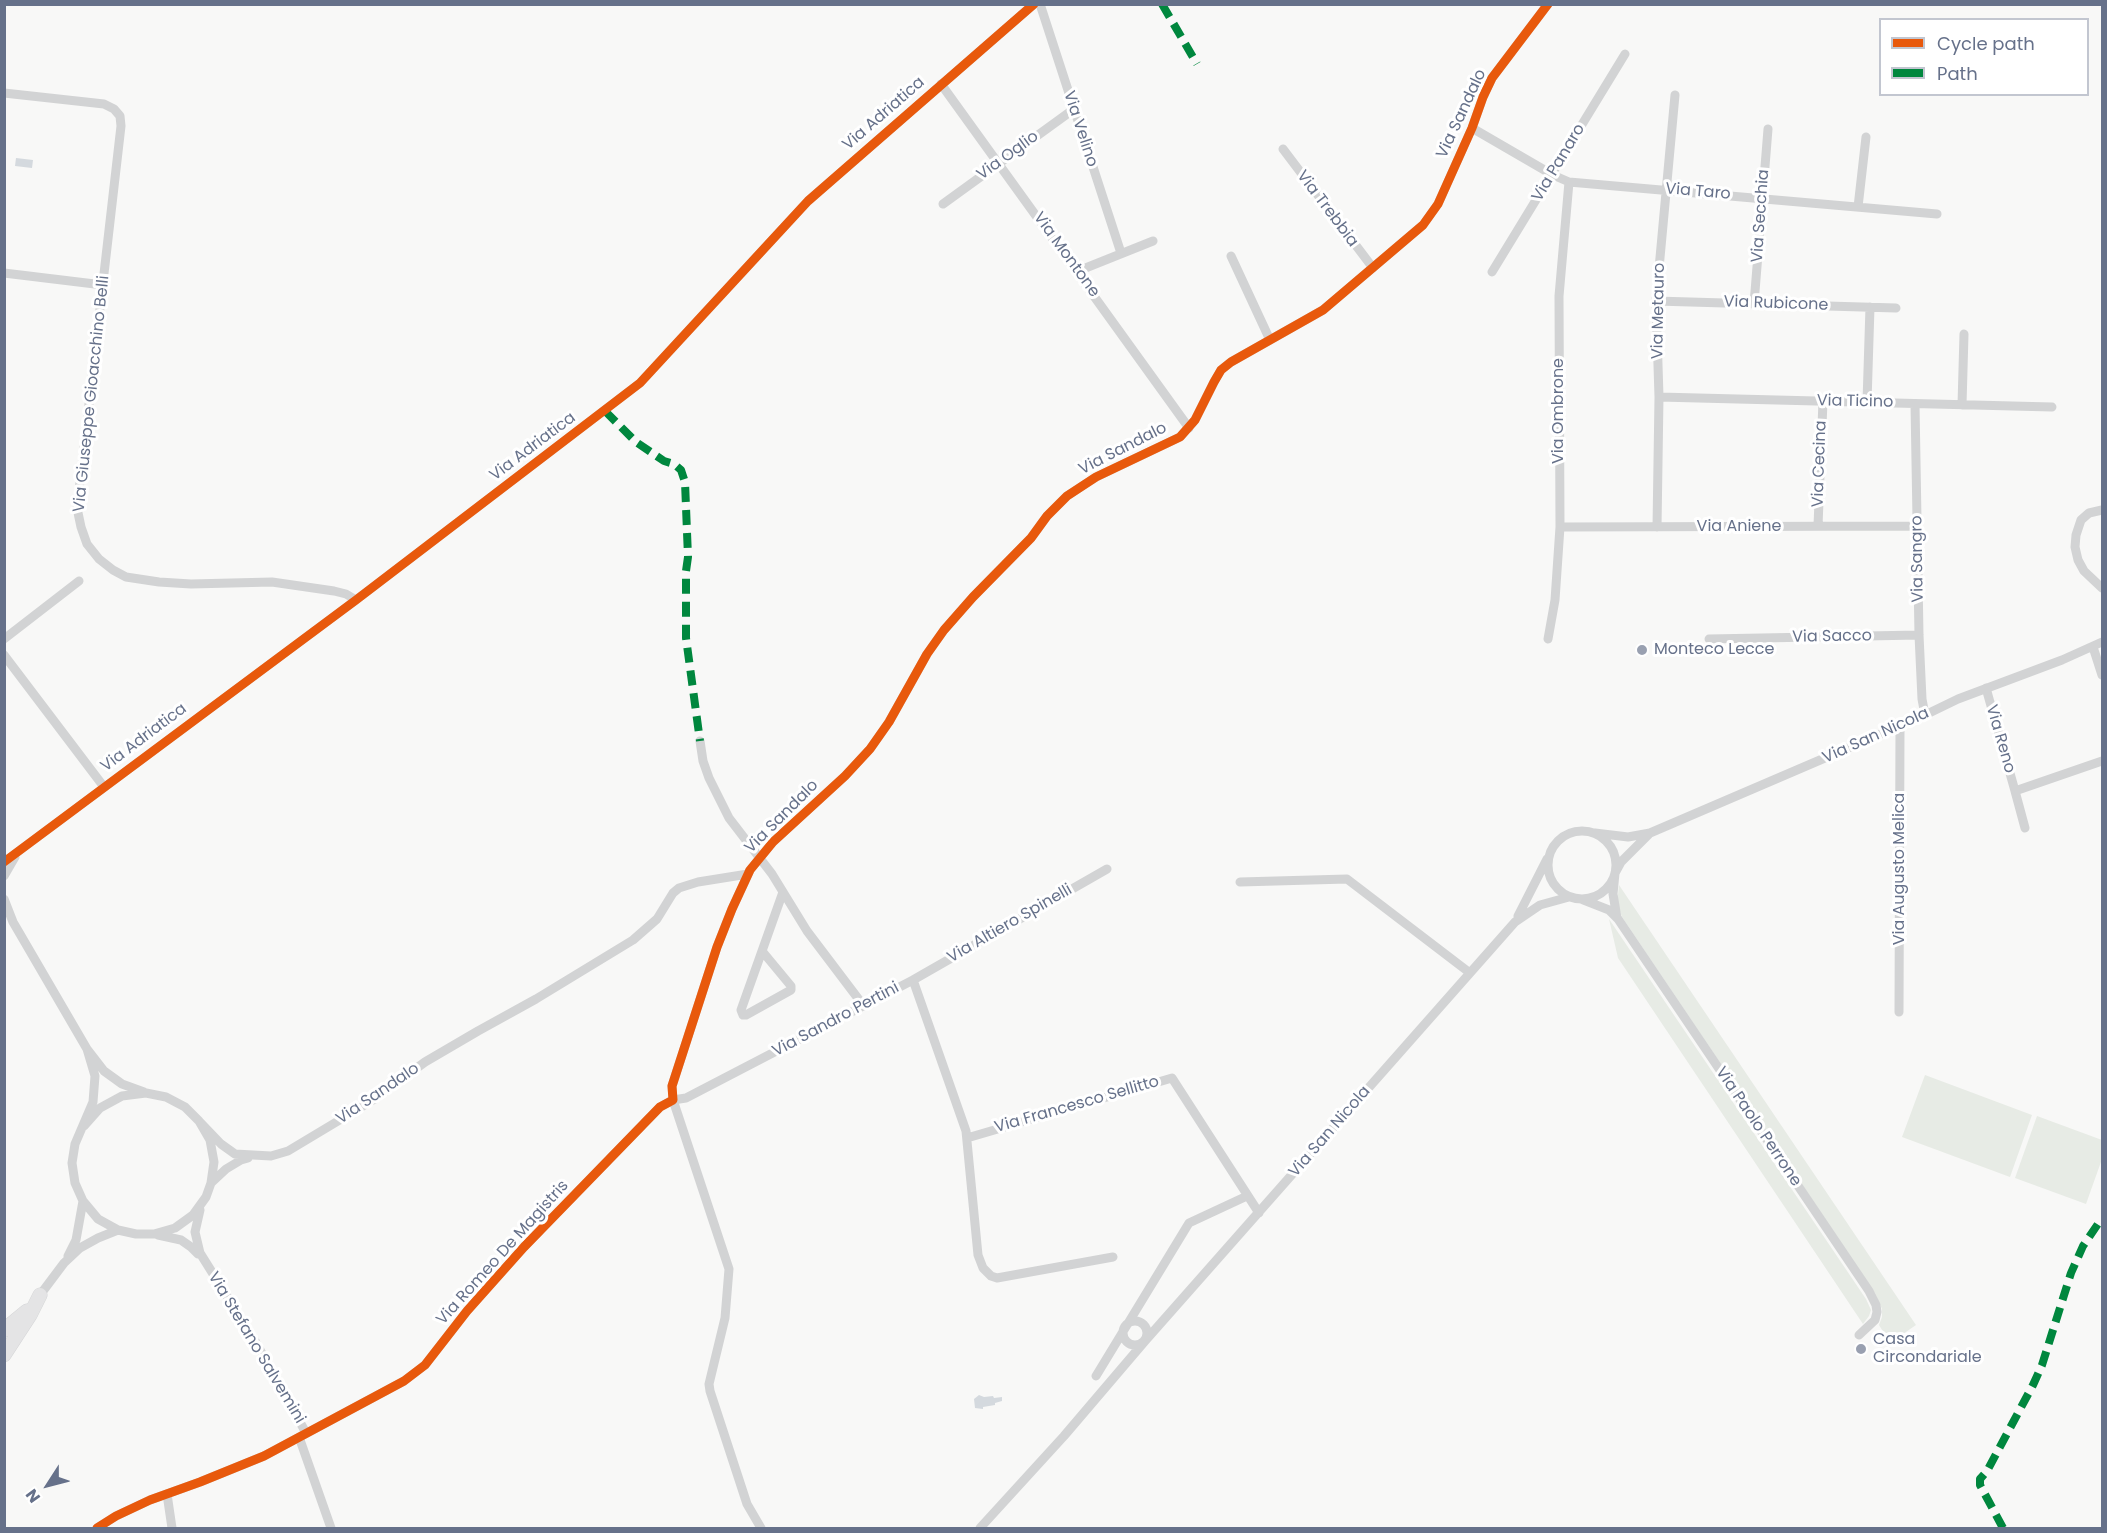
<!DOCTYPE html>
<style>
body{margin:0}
#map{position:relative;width:2107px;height:1533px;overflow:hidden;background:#f8f8f7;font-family:Poppins,sans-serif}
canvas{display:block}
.frame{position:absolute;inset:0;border:6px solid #66718a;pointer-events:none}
.legend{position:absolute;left:1879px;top:18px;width:210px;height:78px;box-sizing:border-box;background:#fff;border:2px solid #c2c6d0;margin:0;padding:8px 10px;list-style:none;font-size:18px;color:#66718a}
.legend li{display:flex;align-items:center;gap:12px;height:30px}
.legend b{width:30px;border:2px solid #c2c6d0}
.north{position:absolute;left:18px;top:1455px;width:60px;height:60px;-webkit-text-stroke:4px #fff;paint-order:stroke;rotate:234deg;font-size:16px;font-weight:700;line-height:24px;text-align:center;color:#66718a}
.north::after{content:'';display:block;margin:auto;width:21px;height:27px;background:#66718a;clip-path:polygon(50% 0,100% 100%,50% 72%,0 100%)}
</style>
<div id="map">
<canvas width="2107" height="1533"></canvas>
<div class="frame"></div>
<ul class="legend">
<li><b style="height:8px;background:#e8590c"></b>Cycle path</li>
<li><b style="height:8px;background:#00873e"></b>Path</li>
</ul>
<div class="north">N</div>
</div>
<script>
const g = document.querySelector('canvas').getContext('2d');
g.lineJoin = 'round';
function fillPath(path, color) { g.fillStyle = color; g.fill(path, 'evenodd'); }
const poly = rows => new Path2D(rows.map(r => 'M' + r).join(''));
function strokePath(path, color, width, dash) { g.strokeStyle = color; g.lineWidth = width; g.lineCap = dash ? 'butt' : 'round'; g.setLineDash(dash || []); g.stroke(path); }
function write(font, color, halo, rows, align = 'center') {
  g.font = font + ' Poppins,sans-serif'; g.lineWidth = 6; g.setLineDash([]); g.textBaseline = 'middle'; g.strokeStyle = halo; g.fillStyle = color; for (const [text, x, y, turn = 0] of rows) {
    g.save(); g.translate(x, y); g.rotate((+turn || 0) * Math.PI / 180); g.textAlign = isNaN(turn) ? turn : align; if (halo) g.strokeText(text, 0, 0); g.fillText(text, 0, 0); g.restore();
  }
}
fillPath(poly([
 [1619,885,1916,1325,1890,1343,1879,1325,1882,1317,1882,1309,1875,1293,1622,917,1617,904],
 [1609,919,1866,1299,1871,1310,1869,1316,1863,1324,1618,958],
 [1925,1075,2032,1115,2010,1177,1902,1137],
 [2037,1116,2102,1140,2102,1159,2086,1204,2015,1178]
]), '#e7ebe5');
fillPath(poly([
 [16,158,33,160,32,168,15,166],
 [979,1395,984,1397,993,1396,994,1398,1002,1397,1002,1401,995,1403,995,1405,983,1407,983,1409,975,1408,974,1399]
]), '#d4d9de');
const highway = poly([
 [4,1330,27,1311],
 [4,1355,30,1315,40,1295]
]);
strokePath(highway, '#d3d4d6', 15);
strokePath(poly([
 [1040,4,1121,253],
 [941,84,1189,428],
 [4,93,104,104,114,109,120,116,121,126,77,508,81,527,87,544,99,559,113,570,126,577,159,582,191,584,272,582,334,591,346,594,356,600],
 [1472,128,1553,175,1569,182,1937,214],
 [1283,149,1373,268],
 [943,204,1074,109],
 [1858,207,1866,137],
 [1231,256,1270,340],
 [1078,271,1153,241],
 [1492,272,1625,54],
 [4,273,103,285],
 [1656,301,1896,308],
 [1754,304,1768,129],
 [1659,397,2052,407],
 [1867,402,1870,307],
 [1915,404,1919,635,1922,699,1925,715],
 [1962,405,1964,334],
 [2102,510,2089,513,2081,520,2076,535,2075,547,2078,560,2084,571,2102,588],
 [1818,526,1823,401],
 [1560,527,1917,526],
 [1657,527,1659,397,1656,301,1675,95],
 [4,639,79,581],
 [1548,639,1555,600,1560,527,1559,296,1569,182],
 [1709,639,1919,635],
 [2093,647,2102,675],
 [4,655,104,787],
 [1986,688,2015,791,2102,761],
 [700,741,703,761,709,778,729,818,772,874,807,931,863,1005],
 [2015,791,2025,828],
 '1548 865a34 34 0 1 1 68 0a34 34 0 1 1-68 0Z',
 [1595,833,1628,837,1650,833,1925,715,1958,699,2062,660,2102,642],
 [4,862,356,600,640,383,808,201,1034,4],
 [4,876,15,857],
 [1240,882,1347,879,1470,973],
 [4,899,13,922,87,1049,104,1071,122,1084,144,1092],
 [1581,899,1609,910,1618,919,1869,1291,1876,1305,1877,1312,1875,1320,1859,1335],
 [1518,916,1547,859],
 [1617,918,1613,894,1615,873,1621,862,1649,834],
 [762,951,791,986,791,990,746,1015,743,1015,741,1010,783,892],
 [913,980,1107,869],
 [1899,1012,1900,725],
 [199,1121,221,1144,235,1154,271,1156,288,1151,373,1100,425,1062,478,1031,536,999,633,940,657,919,673,893,679,888,698,882,748,874],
 [84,1126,100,1108,122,1096,146,1093,166,1097,185,1107,199,1121,210,1140,214,1162,211,1183,206,1197,193,1215,175,1228,154,1234,136,1234,118,1230,98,1219,83,1201,75,1183,72,1163,75,1144,93,1102,95,1076,87,1049],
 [967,1138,1172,1078,1259,1213],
 [211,1183,226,1169,241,1160,248,1158],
 [200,1210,195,1232,200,1253,255,1341,306,1433],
 [158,1235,181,1240,191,1247,198,1254],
 [68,1256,76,1240,83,1201],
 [37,1299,64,1263,80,1248,98,1238,118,1230],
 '1123 1333a12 12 0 1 1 24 0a12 12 0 1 1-24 0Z',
 [1096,1376,1189,1223,1247,1196],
 [299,1437,331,1528],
 [167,1494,172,1528],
 [97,1528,116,1516,150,1500,200,1482,264,1456,404,1381,425,1365,467,1311,524,1247,660,1107,673,1100,672,1086,717,947,732,909,750,870,773,842,845,776,870,749,889,722,927,654,944,630,973,597,1031,538,1047,516,1067,496,1096,477,1180,437,1195,420,1214,382,1221,370,1231,362,1323,310,1423,225,1438,204,1472,128,1483,97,1492,78,1548,4],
 [761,1528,747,1504,710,1391,709,1384,725,1318,729,1269,673,1100,686,1098,913,980,966,1131,978,1255,983,1268,991,1276,997,1278,1113,1257],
 [980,1528,1064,1436,1145,1341,1515,922,1540,905,1569,897]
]), '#d2d3d4', 9);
strokePath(highway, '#e4e4e5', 14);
strokePath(poly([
 [1162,4,1197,64],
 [605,411,636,442,664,461,674,464,681,470,685,482,688,557,686,571,686,638,700,741],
 [2003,1528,1980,1485,1980,1479,1987,1471,2033,1385,2042,1365,2071,1273,2083,1246,2102,1218]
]), '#00873e', 8, [15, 8]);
strokePath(poly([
 [4,862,356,600,640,383,808,201,1034,4],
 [97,1528,116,1516,150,1500,200,1482,264,1456,404,1381,425,1365,467,1311,524,1247,660,1107,673,1100,672,1086,717,947,732,909,750,870,773,842,845,776,870,749,889,722,927,654,944,630,973,597,1031,538,1047,516,1067,496,1096,477,1180,437,1195,420,1214,382,1221,370,1231,362,1323,310,1423,225,1438,204,1472,128,1483,97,1492,78,1548,4]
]), '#e8590c', 9);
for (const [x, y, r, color] of [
 [1642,650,6,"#99a0b0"],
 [1861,1349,6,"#99a0b0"]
]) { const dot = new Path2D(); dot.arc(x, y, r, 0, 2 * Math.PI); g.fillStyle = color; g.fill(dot); strokePath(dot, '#fff', 2); }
write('16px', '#66718a', '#fff', [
 ["Via Adriatica",884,114,-41],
 ["Via Sandalo",1462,114,-65],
 ["Via Velino",1080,129,72],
 ["Via Oglio",1008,156,-36],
 ["Via Panaro",1559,163,-59],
 ["Via Taro",1698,192,5],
 ["Via Trebbia",1327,209,53],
 ["Via Secchia",1761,216,-86],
 ["Via Montone",1066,255,54],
 ["Via Rubicone",1776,304,2],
 ["Via Metauro",1659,311,-89],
 ["Via Giuseppe Gioacchino Belli",92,394,-84],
 ["Via Ticino",1855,402,1],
 ["Via Ombrone",1559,411,-90],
 ["Via Adriatica",533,447,-37],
 ["Via Sandalo",1123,449,-27],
 ["Via Cecina",1820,464,-88],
 ["Via Aniene",1739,527],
 ["Via Sangro",1918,559,-91],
 ["Via Sacco",1832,637,-1],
 ["Via San Nicola",1876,736,-24],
 ["Via Adriatica",144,738,-37],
 ["Via Reno",2000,739,74],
 ["Via Sandalo",782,817,-45],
 ["Via Augusto Melica",1900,869,-90],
 ["Via Altiero Spinelli",1010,924,-30],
 ["Via Sandro Pertini",836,1020,-28],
 ["Via Sandalo",378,1094,-34],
 ["Via Francesco Sellitto",1077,1105,-16],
 ["Via Paolo Perrone",1758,1127,56],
 ["Via San Nicola",1330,1132,-49],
 ["Via Romeo De Magistris",503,1253,-48],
 ["Via Stefano Salvemini",256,1348,59]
]);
write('16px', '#66718a', '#fff', [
 ["Monteco Lecce",1654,650],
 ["Casa",1873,1340],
 ["Circondariale",1873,1358]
], 'left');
</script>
